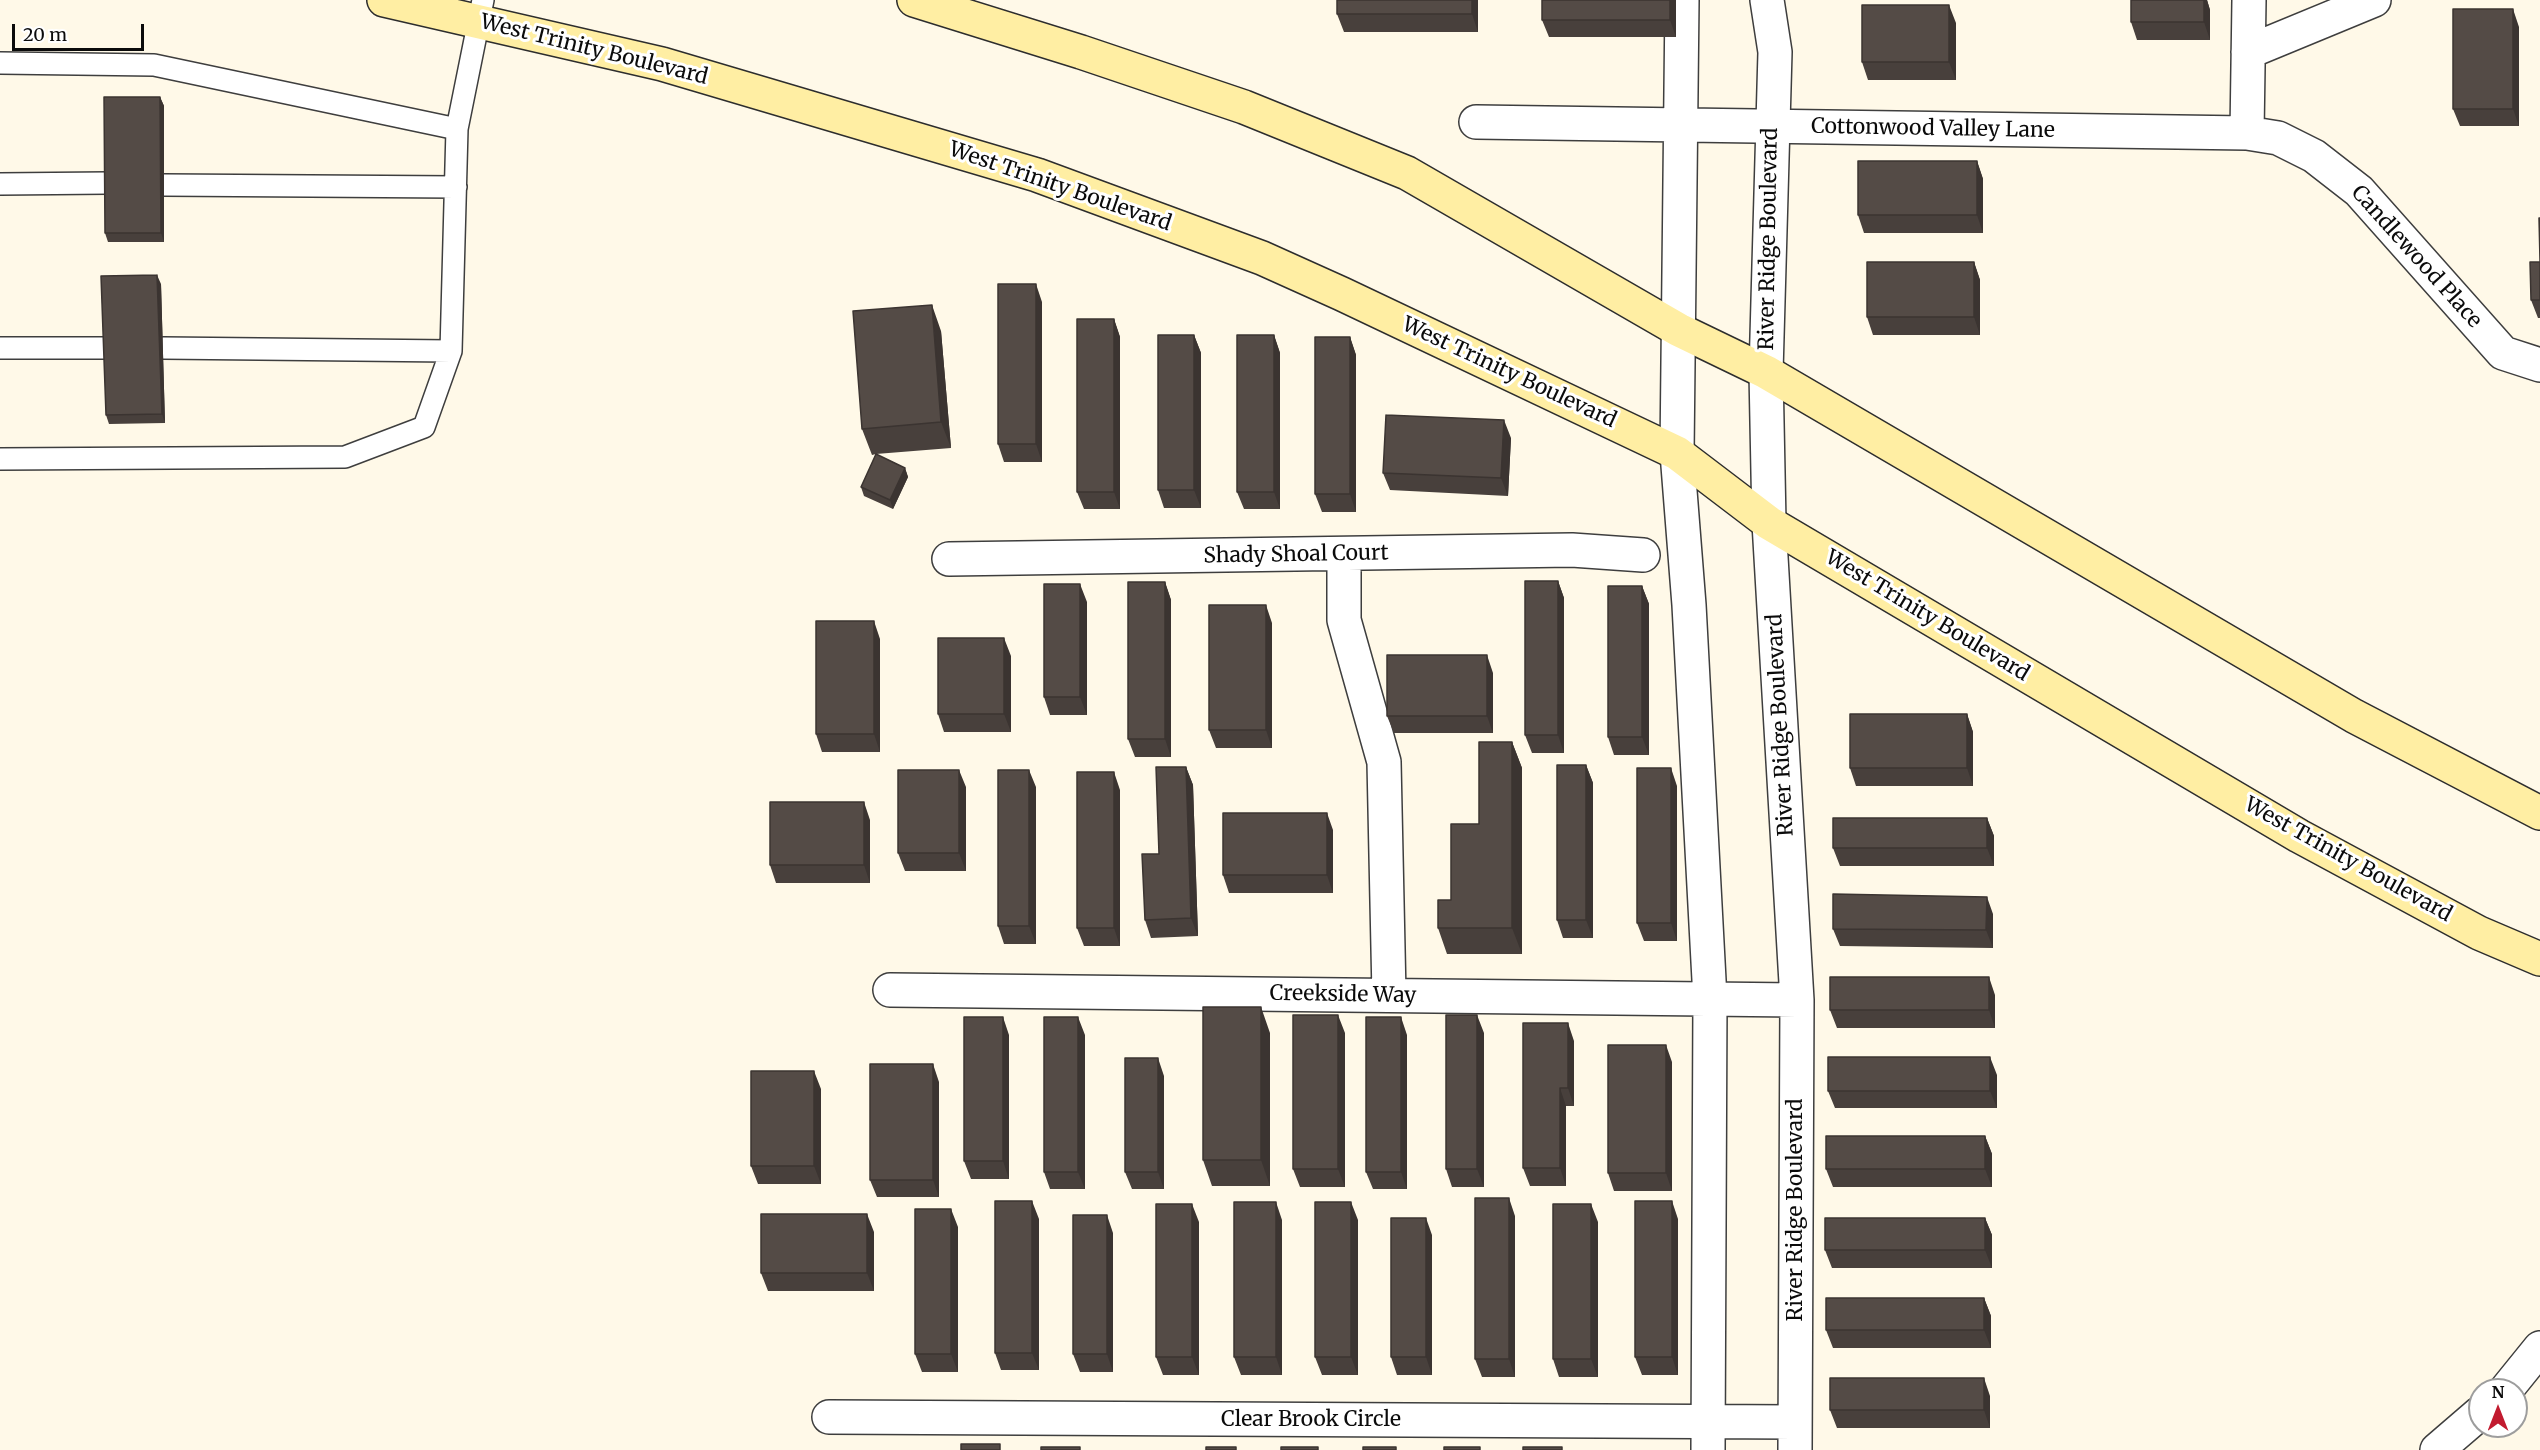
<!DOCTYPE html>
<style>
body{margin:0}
#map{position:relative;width:2540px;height:1450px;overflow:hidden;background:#fff9e8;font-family:Merriweather,serif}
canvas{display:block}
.north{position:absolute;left:2468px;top:1378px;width:60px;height:60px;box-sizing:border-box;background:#fff;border:2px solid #9d9d9d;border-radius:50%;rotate:0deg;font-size:16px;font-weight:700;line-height:24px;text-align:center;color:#0b0b0b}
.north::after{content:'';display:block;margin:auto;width:21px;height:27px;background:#c21b2f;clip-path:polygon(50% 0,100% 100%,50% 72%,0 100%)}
.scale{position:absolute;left:12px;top:24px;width:132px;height:27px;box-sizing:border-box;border:3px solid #0b0b0b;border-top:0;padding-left:8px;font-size:18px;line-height:21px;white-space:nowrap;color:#0b0b0b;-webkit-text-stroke:4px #fff;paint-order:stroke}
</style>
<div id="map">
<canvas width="2540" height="1450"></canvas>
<div class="north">N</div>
<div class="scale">20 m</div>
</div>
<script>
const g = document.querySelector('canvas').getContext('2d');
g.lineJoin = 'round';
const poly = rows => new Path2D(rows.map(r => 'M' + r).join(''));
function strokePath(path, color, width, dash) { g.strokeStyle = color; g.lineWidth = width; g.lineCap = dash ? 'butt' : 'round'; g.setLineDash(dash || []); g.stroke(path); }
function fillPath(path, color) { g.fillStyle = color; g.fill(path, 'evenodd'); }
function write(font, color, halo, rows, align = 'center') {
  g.font = font + ' Merriweather,serif'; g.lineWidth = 6; g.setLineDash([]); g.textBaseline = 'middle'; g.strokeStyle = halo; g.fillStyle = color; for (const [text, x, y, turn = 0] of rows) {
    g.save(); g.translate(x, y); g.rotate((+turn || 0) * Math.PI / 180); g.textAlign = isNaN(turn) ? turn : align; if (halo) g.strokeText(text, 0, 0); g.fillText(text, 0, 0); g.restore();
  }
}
const lane = poly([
 [0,63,154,65,457,129,483,0],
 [0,184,108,183],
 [164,185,456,187],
 [0,348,107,348],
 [163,348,451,351],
 [0,459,345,457,424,427,451,351,457,129]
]);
const street = poly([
 [1682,0,1677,453,1689,605,1710,999,1708,1450],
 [1767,0,1775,52,1766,372,1769,523,1797,1000,1795,1450],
 [2248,52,2374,0],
 [1476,122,2247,133,2278,138,2314,156,2359,191,2503,353,2540,365],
 [2247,133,2249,0],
 [1344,554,1344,620,1384,762,1389,995],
 [949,559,1572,550,1643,555],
 [890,990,1797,1000],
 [2506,1390,2540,1348],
 [829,1417,1794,1422],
 [2437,1450,2480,1413]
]);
const secondary = poly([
 [384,0,662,64,1037,175,1262,258,1342,294,1677,453,1769,523,2299,836,2479,933,2540,959],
 [914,0,1081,52,1244,107,1407,173,1679,330,1766,372,2354,716,2540,813]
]);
strokePath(lane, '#3e3e3e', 24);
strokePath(street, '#3e3e3e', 36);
strokePath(secondary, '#2d2d2d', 36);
strokePath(lane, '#fff', 21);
strokePath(street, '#fff', 33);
strokePath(secondary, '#ffeea3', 33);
fillPath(poly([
 [1478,0,1478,32,1344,32,1337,14],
 [1676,0,1676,37,1549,37,1542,20],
 [2131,0,2207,0,2210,10,2210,40,2137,40,2131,22],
 [1956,23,1956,80,1868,80,1862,62],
 [2519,27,2519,126,2460,126,2453,109],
 [160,97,164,106,164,242,108,242,105,233],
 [1977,161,1983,179,1983,233,1864,233,1858,215],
 [1974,262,1980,280,1980,335,1873,335,1867,317],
 [2540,262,2540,318,2538,318,2531,300],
 [161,284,165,423,109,424,106,415],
 [1042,302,1042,462,1004,462,998,444],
 [1114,319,1120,337,1120,509,1084,509,1077,492],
 [941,331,951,448,876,454,905,468,908,477,893,509,864,496,861,487,876,454,872,455,862,429],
 [1194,335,1201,353,1201,508,1164,508,1158,490],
 [1274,335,1280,353,1280,509,1244,509,1237,492],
 [1350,337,1356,355,1356,512,1322,512,1315,494],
 [1511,438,1508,496,1390,490,1383,473],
 [1558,581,1564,598,1564,753,1532,753,1525,735],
 [1165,582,1171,600,1171,757,1135,757,1128,739],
 [1642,586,1649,604,1649,755,1614,755,1608,737],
 [1087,602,1087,715,1050,715,1044,697],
 [1272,623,1272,748,1216,748,1209,730],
 [880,639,880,752,822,752,816,734],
 [1011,656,1011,732,944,732,938,714],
 [1493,673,1493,733,1394,733,1387,716],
 [1967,714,1973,732,1973,786,1856,786,1850,768],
 [1512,742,1522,768,1522,954,1447,954,1438,928,1451,900,1479,824],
 [1586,765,1593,783,1593,938,1563,938,1557,920],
 [1186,767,1193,785,1198,936,1151,938,1145,920,1159,854],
 [1677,786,1677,941,1644,941,1637,923],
 [966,787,966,871,905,871,898,853],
 [1036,787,1036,944,1004,944,998,926],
 [1120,790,1120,946,1084,946,1077,928],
 [1987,818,1994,836,1994,866,1840,866,1833,848],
 [870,820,870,883,776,883,770,865],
 [1333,830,1333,893,1229,893,1223,875],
 [1993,914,1993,948,1840,946,1833,929],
 [1995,995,1995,1028,1837,1028,1830,1010],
 [1270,1033,1270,1186,1212,1186,1203,1160],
 [1345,1033,1345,1187,1300,1187,1293,1169],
 [1484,1033,1484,1187,1452,1187,1446,1169],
 [1009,1035,1009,1179,971,1179,964,1161],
 [1085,1035,1085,1189,1050,1189,1044,1172],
 [1407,1035,1407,1189,1373,1189,1366,1172],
 [1574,1041,1574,1106,1566,1106,1566,1186,1530,1186,1523,1168],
 [1672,1062,1672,1191,1614,1191,1608,1173],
 [1997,1075,1997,1108,1835,1108,1828,1091],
 [1164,1076,1164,1189,1132,1189,1125,1172],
 [939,1082,939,1197,877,1197,870,1180],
 [821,1089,821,1184,758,1184,751,1166],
 [1985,1136,1992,1154,1992,1187,1833,1187,1826,1169],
 [1515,1216,1515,1377,1482,1377,1475,1359],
 [1985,1218,1992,1235,1992,1268,1832,1268,1825,1250],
 [1039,1219,1039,1370,1001,1370,995,1353],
 [1678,1219,1678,1375,1642,1375,1635,1357],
 [1282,1220,1282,1375,1241,1375,1234,1357],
 [1358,1220,1358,1375,1322,1375,1315,1357],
 [1199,1222,1199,1375,1163,1375,1156,1357],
 [1598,1222,1598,1377,1559,1377,1553,1359],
 [958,1227,958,1372,922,1372,915,1354],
 [874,1232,874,1291,768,1291,761,1273],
 [1113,1233,1113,1372,1080,1372,1073,1354],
 [1432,1235,1432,1375,1397,1375,1391,1357],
 [1984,1298,1991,1316,1991,1348,1833,1348,1826,1330],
 [1990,1396,1990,1428,1837,1428,1830,1410]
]), '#48403c');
fillPath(poly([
 [1472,0,1478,0,1478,32,1472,14],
 [1670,0,1676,0,1676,37,1670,20],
 [2204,0,2207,0,2210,10,2210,40,2204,22],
 [1949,5,1956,23,1956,80,1949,62],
 [2513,9,2519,27,2519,126,2513,109],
 [160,97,164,106,164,242,161,233],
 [1977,161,1983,179,1983,233,1977,215],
 [1974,262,1980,280,1980,335,1974,317],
 [157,275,161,284,165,423,162,414],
 [1036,284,1042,302,1042,462,1036,444],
 [932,305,941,331,951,448,941,422],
 [1114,319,1120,337,1120,509,1114,492],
 [1194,335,1201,353,1201,508,1194,490],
 [1274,335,1280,353,1280,509,1274,492],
 [1350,337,1356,355,1356,512,1350,494],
 [1504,420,1511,438,1508,496,1501,478],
 [905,468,908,477,893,509,890,500],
 [1558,581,1564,598,1564,753,1558,735],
 [1165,582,1171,600,1171,757,1165,739],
 [1080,584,1087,602,1087,715,1080,697],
 [1642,586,1649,604,1649,755,1642,737],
 [1266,605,1272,623,1272,748,1266,730],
 [874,621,880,639,880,752,874,734],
 [1004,638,1011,656,1011,732,1004,714],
 [1487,655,1493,673,1493,733,1487,716],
 [1967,714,1973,732,1973,786,1967,768],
 [1512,742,1522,768,1522,954,1512,928],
 [1586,765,1593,783,1593,938,1586,920],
 [1186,767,1193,785,1198,936,1191,918],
 [1671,768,1677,786,1677,941,1671,923],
 [959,770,966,787,966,871,959,853],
 [1029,770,1036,787,1036,944,1029,926],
 [1114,772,1120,790,1120,946,1114,928],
 [864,802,870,820,870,883,864,865],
 [1327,813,1333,830,1333,893,1327,875],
 [1987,818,1994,836,1994,866,1987,848],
 [1987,897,1993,914,1993,948,1986,930],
 [1989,977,1995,995,1995,1028,1989,1010],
 [1261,1007,1270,1033,1270,1186,1261,1160],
 [1338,1015,1345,1033,1345,1187,1338,1169],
 [1477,1015,1484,1033,1484,1187,1477,1169],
 [1003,1017,1009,1035,1009,1179,1003,1161],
 [1078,1017,1085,1035,1085,1189,1078,1172],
 [1401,1017,1407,1035,1407,1189,1401,1172],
 [1568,1023,1574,1041,1574,1106,1568,1088],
 [1666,1045,1672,1062,1672,1191,1666,1173],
 [1990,1057,1997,1075,1997,1108,1990,1091],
 [1158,1058,1164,1076,1164,1189,1158,1172],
 [933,1064,939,1082,939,1197,933,1180],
 [814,1071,821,1089,821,1184,814,1166],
 [1560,1088,1566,1106,1566,1186,1560,1168],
 [1985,1136,1992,1154,1992,1187,1985,1169],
 [1509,1198,1515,1216,1515,1377,1509,1359],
 [1032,1201,1039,1219,1039,1370,1032,1353],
 [1672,1201,1678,1219,1678,1375,1672,1357],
 [1276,1202,1282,1220,1282,1375,1276,1357],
 [1351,1202,1358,1220,1358,1375,1351,1357],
 [1192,1204,1199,1222,1199,1375,1192,1357],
 [1591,1204,1598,1222,1598,1377,1591,1359],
 [951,1209,958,1227,958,1372,951,1354],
 [867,1214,874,1232,874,1291,867,1273],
 [1107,1215,1113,1233,1113,1372,1107,1354],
 [1426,1218,1432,1235,1432,1375,1426,1357],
 [1985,1218,1992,1235,1992,1268,1985,1250],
 [1984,1298,1991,1316,1991,1348,1984,1330],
 [1984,1378,1990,1396,1990,1428,1984,1410]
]), '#3b3431');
const building = poly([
 [1337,0,1472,0,1472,14,1337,14,1337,0],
 [1542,0,1670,0,1670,20,1542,20,1542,0],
 [2131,0,2204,0,2204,22,2131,22,2131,0],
 [1862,5,1949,5,1949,62,1862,62,1862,5],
 [2453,9,2513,9,2513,109,2453,109,2453,9],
 [104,97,160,97,161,233,105,233,104,97],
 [1858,161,1977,161,1977,215,1858,215,1858,161],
 [2539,218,2540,218,2540,261,2539,218],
 [1867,262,1974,262,1974,317,1867,317,1867,262],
 [2530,262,2540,262,2540,300,2531,300,2530,262],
 [157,275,162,414,106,415,101,276,157,275],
 [998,284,1036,284,1036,444,998,444,998,284],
 [932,305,941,422,862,429,853,311,932,305],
 [1077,319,1114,319,1114,492,1077,492,1077,319],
 [1158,335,1194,335,1194,490,1158,490,1158,335],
 [1237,335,1274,335,1274,492,1237,492,1237,335],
 [1315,337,1350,337,1350,494,1315,494,1315,337],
 [1386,415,1504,420,1501,478,1383,473,1386,415],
 [876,454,905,468,890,500,861,487,876,454],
 [1525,581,1558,581,1558,735,1525,735,1525,581],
 [1128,582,1165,582,1165,739,1128,739,1128,582],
 [1044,584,1080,584,1080,697,1044,697,1044,584],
 [1608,586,1642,586,1642,737,1608,737,1608,586],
 [1209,605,1266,605,1266,730,1209,730,1209,605],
 [816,621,874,621,874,734,816,734,816,621],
 [938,638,1004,638,1004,714,938,714,938,638],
 [1387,655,1487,655,1487,716,1387,716,1387,655],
 [1850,714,1967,714,1967,768,1850,768,1850,714],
 [1479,742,1512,742,1512,928,1438,928,1438,900,1451,900,1451,824,1479,824,1479,742],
 [1557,765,1586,765,1586,920,1557,920,1557,765],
 [1156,767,1186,767,1191,918,1145,920,1142,854,1159,854,1156,767],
 [1637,768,1671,768,1671,923,1637,923,1637,768],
 [898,770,959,770,959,853,898,853,898,770],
 [998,770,1029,770,1029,926,998,926,998,770],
 [1077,772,1114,772,1114,928,1077,928,1077,772],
 [770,802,864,802,864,865,770,865,770,802],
 [1223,813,1327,813,1327,875,1223,875,1223,813],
 [1833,818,1987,818,1987,848,1833,848,1833,818],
 [1833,894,1987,897,1986,930,1833,929,1833,894],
 [1830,977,1989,977,1989,1010,1830,1010,1830,977],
 [1203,1007,1261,1007,1261,1160,1203,1160,1203,1007],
 [1293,1015,1338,1015,1338,1169,1293,1169,1293,1015],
 [1446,1015,1477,1015,1477,1169,1446,1169,1446,1015],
 [964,1017,1003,1017,1003,1161,964,1161,964,1017],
 [1044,1017,1078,1017,1078,1172,1044,1172,1044,1017],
 [1366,1017,1401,1017,1401,1172,1366,1172,1366,1017],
 [1523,1023,1568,1023,1568,1088,1560,1088,1560,1168,1523,1168,1523,1023],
 [1608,1045,1666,1045,1666,1173,1608,1173,1608,1045],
 [1828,1057,1990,1057,1990,1091,1828,1091,1828,1057],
 [1125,1058,1158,1058,1158,1172,1125,1172,1125,1058],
 [870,1064,933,1064,933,1180,870,1180,870,1064],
 [751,1071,814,1071,814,1166,751,1166,751,1071],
 [1826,1136,1985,1136,1985,1169,1826,1169,1826,1136],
 [1475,1198,1509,1198,1509,1359,1475,1359,1475,1198],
 [995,1201,1032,1201,1032,1353,995,1353,995,1201],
 [1635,1201,1672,1201,1672,1357,1635,1357,1635,1201],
 [1234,1202,1276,1202,1276,1357,1234,1357,1234,1202],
 [1315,1202,1351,1202,1351,1357,1315,1357,1315,1202],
 [1156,1204,1192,1204,1192,1357,1156,1357,1156,1204],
 [1553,1204,1591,1204,1591,1359,1553,1359,1553,1204],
 [915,1209,951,1209,951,1354,915,1354,915,1209],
 [761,1214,867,1214,867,1273,761,1273,761,1214],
 [1073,1215,1107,1215,1107,1354,1073,1354,1073,1215],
 [1391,1218,1426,1218,1426,1357,1391,1357,1391,1218],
 [1825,1218,1985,1218,1985,1250,1825,1250,1825,1218],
 [1826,1298,1984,1298,1984,1330,1826,1330,1826,1298],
 [1830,1378,1984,1378,1984,1410,1830,1410,1830,1378],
 [961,1444,1000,1444,1000,1450,961,1450,961,1444],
 [1041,1447,1080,1447,1080,1450,1041,1450,1041,1447],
 [1206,1447,1236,1447,1236,1450,1206,1450,1206,1447],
 [1281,1447,1318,1447,1318,1450,1281,1450,1281,1447],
 [1363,1447,1396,1447,1396,1450,1363,1450,1363,1447],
 [1444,1447,1480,1447,1480,1450,1444,1450,1444,1447],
 [1523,1447,1562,1447,1562,1450,1523,1450,1523,1447]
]);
fillPath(building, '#544b46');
strokePath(building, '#3b3431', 1.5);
write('21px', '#0b0b0b', '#fff', [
 ["West Trinity Boulevard",594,50,14],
 ["Cottonwood Valley Lane",1933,129,1],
 ["West Trinity Boulevard",1060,187,19],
 ["River Ridge Boulevard",1769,239,-89],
 ["Candlewood Place",2416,257,48],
 ["West Trinity Boulevard",1509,373,25],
 ["Shady Shoal Court",1296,555,-1],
 ["West Trinity Boulevard",1927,616,31],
 ["River Ridge Boulevard",1781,725,-93],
 ["West Trinity Boulevard",2348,860,29],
 ["Creekside Way",1343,995,1],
 ["River Ridge Boulevard",1796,1210,-90],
 ["Clear Brook Circle",1311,1420]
]);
</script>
